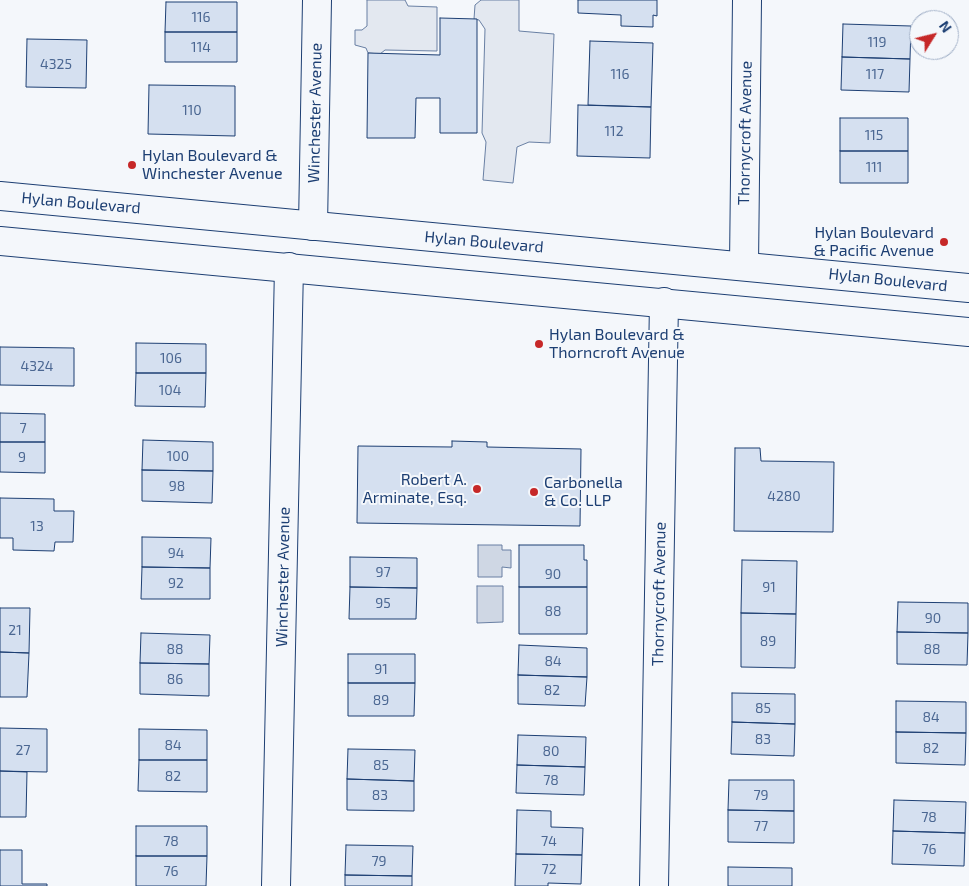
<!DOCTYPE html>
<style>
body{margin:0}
#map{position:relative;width:969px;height:886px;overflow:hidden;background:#f4f7fb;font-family:"Exo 2",sans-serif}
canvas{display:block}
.north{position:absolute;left:909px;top:10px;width:50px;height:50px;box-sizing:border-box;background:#f4f7fb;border:1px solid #9eadc5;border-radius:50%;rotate:54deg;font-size:14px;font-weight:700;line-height:20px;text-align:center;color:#1d3f73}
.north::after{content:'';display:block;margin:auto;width:18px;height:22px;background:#c62828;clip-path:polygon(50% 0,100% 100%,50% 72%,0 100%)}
</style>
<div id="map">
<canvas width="969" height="886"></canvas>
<div class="north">N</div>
</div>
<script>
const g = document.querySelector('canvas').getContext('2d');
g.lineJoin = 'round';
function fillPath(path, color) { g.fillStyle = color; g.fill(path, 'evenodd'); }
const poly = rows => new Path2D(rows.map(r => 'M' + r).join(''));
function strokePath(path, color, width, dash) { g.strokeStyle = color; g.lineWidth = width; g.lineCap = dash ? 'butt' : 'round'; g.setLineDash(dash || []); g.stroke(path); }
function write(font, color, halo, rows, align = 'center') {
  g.font = font + ' "Exo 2",sans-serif'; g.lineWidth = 4; g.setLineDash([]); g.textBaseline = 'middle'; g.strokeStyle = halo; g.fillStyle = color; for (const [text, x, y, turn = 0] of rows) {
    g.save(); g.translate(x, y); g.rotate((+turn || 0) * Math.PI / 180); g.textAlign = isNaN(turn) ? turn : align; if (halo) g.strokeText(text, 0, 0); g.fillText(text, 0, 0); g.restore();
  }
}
const parking = poly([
 [367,0,405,0,408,6,437,7,437,51,385,50,380,54,368,53,366,48,355,45,355,30,362,30,367,26,367,0],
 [481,0,519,0,519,31,554,34,550,143,529,142,517,147,513,183,483,180,486,142,482,133,485,29,479,20,474,19,475,5,481,0]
]);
fillPath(parking, '#e3e8f0');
strokePath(parking, '#687fa3', 1);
const water = poly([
 [478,545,502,545,502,550,511,550,511,568,502,567,502,577,478,577,478,545],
 [477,586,503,586,503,622,477,623,477,586]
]);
fillPath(water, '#cfd7e4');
strokePath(water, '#687fa3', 1);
const building = poly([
 [578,0,657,0,657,16,653,15,653,27,621,26,621,15,578,13,578,0],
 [166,2,237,2,237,32,165,32,166,2],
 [440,18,477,19,477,133,440,133,440,98,416,98,415,138,367,138,368,53,440,55,440,18],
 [843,24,911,26,910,59,842,57,843,24],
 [165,32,237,32,237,62,165,62,165,32],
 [27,39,87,40,86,88,26,87,27,39],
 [590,41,653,43,651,107,588,105,590,41],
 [842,57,910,59,909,92,841,90,842,57],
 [149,85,235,86,235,136,148,134,149,85],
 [578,105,651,107,650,158,577,156,578,105],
 [840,118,908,118,908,151,840,151,840,118],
 [840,151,908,151,908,183,840,183,840,151],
 [136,343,206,344,206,373,136,373,136,343],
 [0,347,74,348,74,386,0,385,0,347],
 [136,373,206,373,205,407,135,406,136,373],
 [0,413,45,414,45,442,0,442,0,413],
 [143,440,213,442,213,471,142,470,143,440],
 [452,441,487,442,487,447,581,449,580,526,357,523,358,446,452,447,452,441],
 [0,442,45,442,45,473,0,472,0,442],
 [735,448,760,448,761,461,834,462,833,532,734,531,735,448],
 [142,470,213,471,212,503,142,501,142,470],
 [0,498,54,499,54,511,74,511,73,542,55,542,54,551,13,550,13,538,0,538,0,498],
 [142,537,211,538,210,568,142,567,142,537],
 [519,545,584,545,584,560,587,560,587,587,519,587,519,545],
 [350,557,417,558,417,588,350,587,350,557],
 [742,560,797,561,796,614,741,613,742,560],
 [142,567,210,568,210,599,141,599,142,567],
 [350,587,417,588,416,619,349,619,350,587],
 [519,587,587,587,587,634,519,634,519,587],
 [898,602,968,603,968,633,897,632,898,602],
 [0,608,30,608,29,653,0,652,0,608],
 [741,613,796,614,795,668,741,667,741,613],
 [897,632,968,633,967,665,897,664,897,632],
 [141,633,210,635,209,664,140,663,141,633],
 [519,645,587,648,587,677,518,675,519,645],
 [0,652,29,653,27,697,0,697,0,652],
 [348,654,415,654,415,683,348,683,348,654],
 [140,663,209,664,209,696,140,694,140,663],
 [518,675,587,677,585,706,518,704,518,675],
 [348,683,415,683,414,716,348,716,348,683],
 [732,693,795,694,795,724,732,722,732,693],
 [896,701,966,702,966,733,896,732,896,701],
 [732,722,795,724,794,756,731,754,732,722],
 [0,728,47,729,47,772,0,771,0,728],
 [139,729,207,730,207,760,139,760,139,729],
 [896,732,966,733,965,765,896,763,896,732],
 [518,735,586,737,585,767,517,765,518,735],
 [348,749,415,750,414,781,347,779,348,749],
 [139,760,207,760,207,792,138,791,139,760],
 [517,765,585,767,584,795,516,793,517,765],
 [0,771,27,772,26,817,0,817,0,771],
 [347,779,414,781,414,811,347,810,347,779],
 [729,780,794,780,794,811,728,810,729,780],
 [894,800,966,802,965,833,893,831,894,800],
 [517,810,551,811,551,827,583,828,582,855,516,854,517,810],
 [728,810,794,811,794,843,728,842,728,810],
 [136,826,207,826,207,856,136,856,136,826],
 [893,831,965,833,964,866,892,864,893,831],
 [346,845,413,846,412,876,345,875,346,845],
 [0,850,22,850,22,884,47,884,47,886,0,886,0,850],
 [516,854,582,855,581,884,548,883,548,886,515,886,516,854],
 [136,856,207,856,206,886,136,886,136,856],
 [728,867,792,868,792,886,728,886,728,867],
 [345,875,412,876,412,886,345,886,345,875]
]);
fillPath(building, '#d5e0f0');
strokePath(building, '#1d3f73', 1);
const minor = poly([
 [313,226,317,0],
 [744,265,747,0],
 [276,886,289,267],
 [654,886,664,302]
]);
const primary = poly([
 [0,196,969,288],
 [0,241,969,332]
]);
strokePath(minor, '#1d3f73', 30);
strokePath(primary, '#1d3f73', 30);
strokePath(minor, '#f4f7fb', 28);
strokePath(primary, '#f4f7fb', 28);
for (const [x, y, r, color] of [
 [132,165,5,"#c62828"],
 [944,242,5,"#c62828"],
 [539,344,5,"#c62828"],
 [477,489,5,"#c62828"],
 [534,492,5,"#c62828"]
]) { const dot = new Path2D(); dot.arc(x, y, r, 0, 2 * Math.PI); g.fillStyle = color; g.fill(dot); strokePath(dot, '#f4f7fb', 2); }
write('14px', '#4b6792', null, [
 ["116",201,17],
 ["119",877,42],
 ["114",201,47],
 ["4325",56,64],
 ["116",620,74],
 ["117",875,74],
 ["110",192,110],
 ["112",614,131],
 ["115",874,135],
 ["111",874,167],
 ["106",171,358],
 ["4324",37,366],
 ["104",170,390],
 ["7",23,428],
 ["100",178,456],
 ["9",22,457],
 ["98",177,486],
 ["4280",784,496],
 ["13",37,526],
 ["94",176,553],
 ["97",383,572],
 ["90",553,574],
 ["92",176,583],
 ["91",769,587],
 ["95",383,603],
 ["88",553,611],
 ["90",933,618],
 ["21",15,630],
 ["89",768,641],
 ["88",175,649],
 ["88",932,649],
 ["84",553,661],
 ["91",381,669],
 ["86",175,679],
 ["82",552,690],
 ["89",381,700],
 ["85",763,708],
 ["84",931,717],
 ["83",763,739],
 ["84",173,745],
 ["82",931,748],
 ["27",23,750],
 ["80",551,751],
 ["85",381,765],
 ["82",173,776],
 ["78",551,780],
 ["83",380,795],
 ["79",761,795],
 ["78",929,817],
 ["77",761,826],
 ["78",171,841],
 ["74",549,841],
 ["76",929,849],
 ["79",379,861],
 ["72",549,869],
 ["76",171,871]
]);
write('16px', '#1d3f73', '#f4f7fb', [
 ["Winchester Avenue",315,113,-89],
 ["Thornycroft Avenue",745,133,-89],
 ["Hylan Boulevard",81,203,5],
 ["Hylan Boulevard",484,242,5],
 ["Hylan Boulevard",888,280,6],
 ["Winchester Avenue",283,577,-89],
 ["Thornycroft Avenue",659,594,-89]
]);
write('16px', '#1d3f73', '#f4f7fb', [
 ["Hylan Boulevard &",142,156],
 ["Winchester Avenue",142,174],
 ["Hylan Boulevard",934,233,"right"],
 ["& Pacific Avenue",934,251,"right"],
 ["Hylan Boulevard &",549,335],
 ["Thorncroft Avenue",549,353],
 ["Robert A.",467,480,"right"],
 ["Arminate, Esq.",467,498,"right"],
 ["Carbonella",544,483],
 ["& Co. LLP",544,501]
], 'left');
</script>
